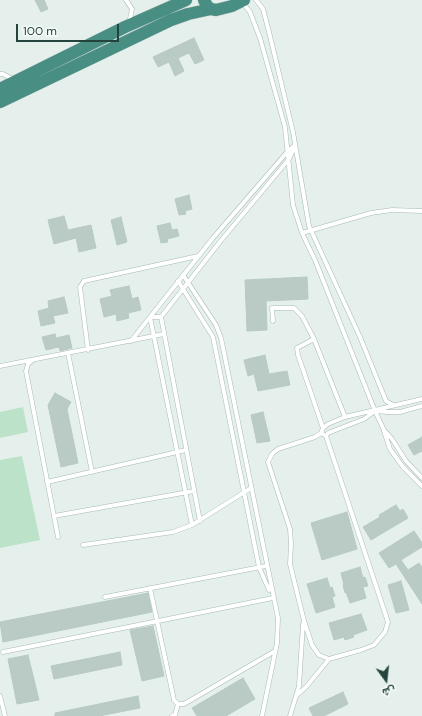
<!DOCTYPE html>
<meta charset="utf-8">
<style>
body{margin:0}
#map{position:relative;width:422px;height:716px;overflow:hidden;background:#e5f0ec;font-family:"DM Sans",Vazirmatn,sans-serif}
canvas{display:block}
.north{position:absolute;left:366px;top:660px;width:40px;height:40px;-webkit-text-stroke:3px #f6fbf9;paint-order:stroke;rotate:165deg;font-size:11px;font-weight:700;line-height:16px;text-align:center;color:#22443d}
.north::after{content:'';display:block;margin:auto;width:14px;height:18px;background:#22443d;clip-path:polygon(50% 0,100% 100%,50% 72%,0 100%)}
.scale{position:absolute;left:16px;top:24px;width:103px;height:18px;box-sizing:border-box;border:2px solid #22443d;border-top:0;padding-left:5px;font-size:12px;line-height:14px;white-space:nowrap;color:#22443d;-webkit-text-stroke:3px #f6fbf9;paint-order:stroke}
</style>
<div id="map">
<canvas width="422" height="716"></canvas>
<div class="north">ش</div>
<div class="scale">100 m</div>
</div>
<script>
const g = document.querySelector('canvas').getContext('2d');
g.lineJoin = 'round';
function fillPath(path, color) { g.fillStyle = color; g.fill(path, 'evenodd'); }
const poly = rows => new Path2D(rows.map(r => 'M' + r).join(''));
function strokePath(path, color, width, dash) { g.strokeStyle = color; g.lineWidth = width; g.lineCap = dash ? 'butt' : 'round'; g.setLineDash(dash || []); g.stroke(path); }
fillPath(poly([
 [23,407,28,432,0,438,0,412],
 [22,456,40,540,0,548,0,460]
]), '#bce2c9');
const building = poly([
 [35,0,44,0,48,9,41,12,35,0],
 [194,38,204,60,195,64,189,53,178,58,184,71,175,76,169,62,158,67,153,57,194,38],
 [189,195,192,209,185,211,186,214,179,215,175,199,189,195],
 [64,216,68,230,91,225,96,248,79,252,76,238,54,244,48,220,64,216],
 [121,217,127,242,117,245,111,220,121,217],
 [170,223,172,230,177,229,179,236,167,239,168,242,161,243,157,226,170,223],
 [307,277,308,299,266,301,267,330,247,331,245,280,307,277],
 [129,286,132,299,138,297,141,310,128,313,129,318,117,321,116,314,104,317,100,299,112,296,110,290,129,286],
 [64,297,68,313,53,316,55,323,41,326,38,311,49,308,48,301,64,297],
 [55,334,56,338,69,335,72,348,60,351,59,347,46,350,42,337,55,334],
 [265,355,269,374,287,371,290,385,258,391,254,374,248,376,244,360,265,355],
 [55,393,71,402,67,409,78,463,61,467,48,405,55,393],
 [263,412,270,441,257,443,251,415,263,412],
 [422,437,422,451,414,455,408,445,422,437],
 [396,505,400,511,403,509,408,518,371,540,363,527,380,517,379,515,396,505],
 [347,512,357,549,322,560,311,523,347,512],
 [414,531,422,543,422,547,401,560,408,570,419,563,422,567,422,604,396,564,389,568,379,553,414,531],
 [360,567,363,578,365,577,368,586,363,587,366,598,350,603,346,592,345,593,343,585,344,585,341,573,360,567],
 [327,578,330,588,332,587,335,596,332,597,335,607,316,613,307,584,327,578],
 [401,581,409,610,396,613,388,585,401,581],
 [148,593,152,612,3,642,0,622,148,593],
 [361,614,367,630,353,635,354,637,345,640,344,637,334,640,329,623,361,614],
 [153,626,164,676,142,681,130,630,153,626],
 [120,652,122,665,54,679,51,666,120,652],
 [28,655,39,700,17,704,8,659,28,655],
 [243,678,255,699,226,716,197,716,192,708,243,678],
 [343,692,348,704,324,716,313,716,309,708,343,692],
 [138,696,140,708,99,716,55,716,55,713,138,696]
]);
fillPath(building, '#bacbc5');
strokePath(building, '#b6cac3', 1);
const service = poly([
 [126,0,132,9,130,19,128,23],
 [256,0,263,9,270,36,293,132,309,226,360,337,386,401,393,405],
 [242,2,250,12,260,38,285,127,293,205,302,233,315,260,375,411,384,430,392,439,406,461,422,478],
 [0,74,3,74,14,80],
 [302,233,371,213,392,210,422,211],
 [183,275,216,325,221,338,278,618,277,643,262,716],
 [178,281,213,337,259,567,269,590],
 [273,321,272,308,294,308,302,316,314,339,345,417],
 [314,339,297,348,298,355,323,428,321,433,315,437,278,449,272,454,268,462,290,529,291,544,290,564,304,621,312,645,319,655,329,659,361,650,374,645,385,632,388,622,326,436,321,433],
 [131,341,150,317,161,317],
 [88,350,80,287,84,281,198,256],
 [68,353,92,472],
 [33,360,28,364,26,371,58,537],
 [0,366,164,334],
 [323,428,328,424,345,417,422,399],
 [384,431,390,449,403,467,422,486],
 [326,436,328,433,364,419,375,411,388,412,400,412,422,406],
 [47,482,186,450],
 [54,516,194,491],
 [200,521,161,317,219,243,289,159,294,148],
 [192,525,150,317,213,238,288,151,295,145],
 [83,545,173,532,192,525,251,488],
 [150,588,174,700,178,704,184,704,275,651],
 [105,597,266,566],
 [3,652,273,598],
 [297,695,306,687,329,659],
 [0,696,5,716],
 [172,716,175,715,178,704],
 [290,716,299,686,303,624]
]);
const trunk = poly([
 [204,0,207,6,211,9,216,10,232,6,244,0],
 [0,89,125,27,186,0],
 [0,102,171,20,188,14,211,9]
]);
strokePath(service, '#a7b9b4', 5);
strokePath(trunk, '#c1cbc9', 13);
strokePath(service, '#fff', 4);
strokePath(trunk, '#488e82', 12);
</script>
